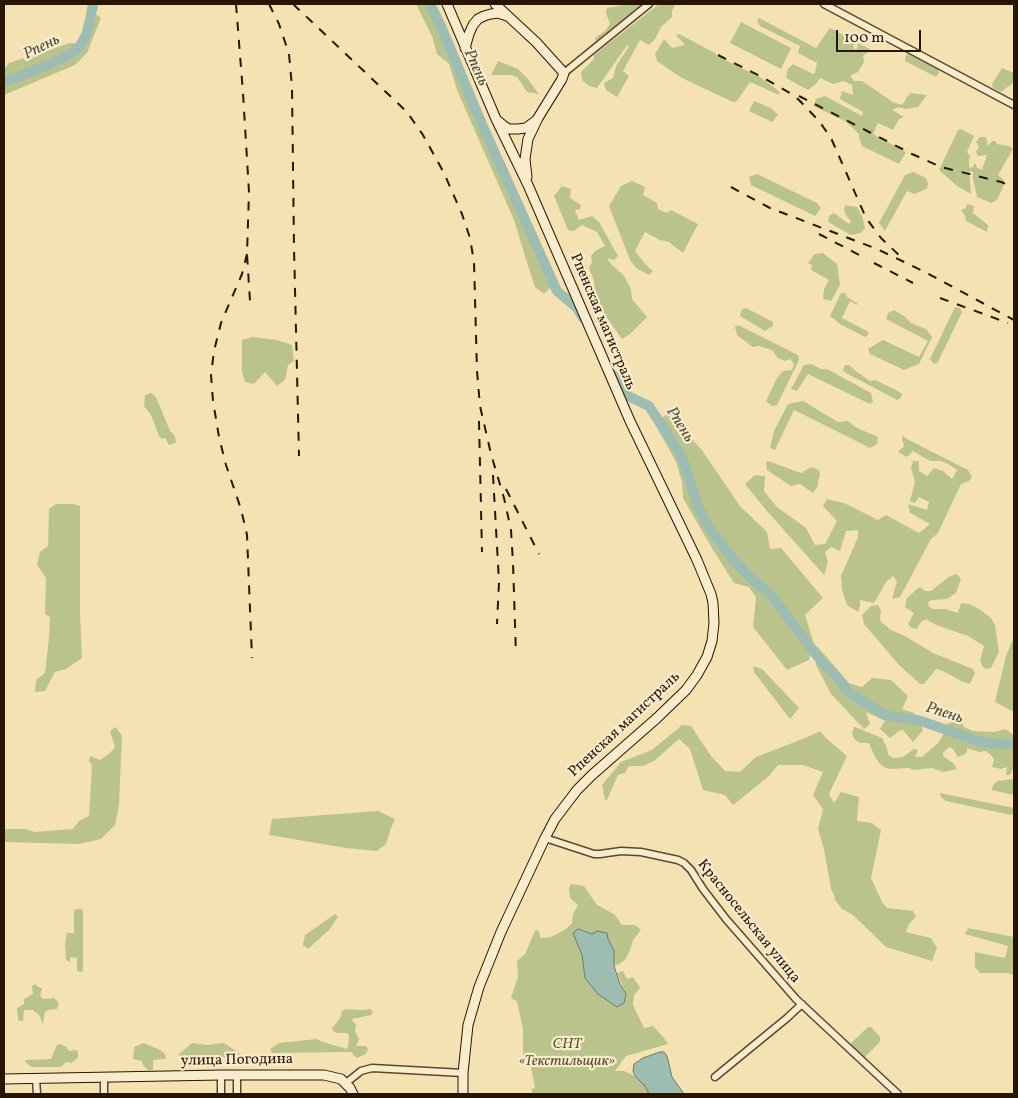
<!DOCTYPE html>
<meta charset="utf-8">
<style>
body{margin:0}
#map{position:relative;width:1018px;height:1098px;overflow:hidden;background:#f5e2b2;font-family:Vollkorn,serif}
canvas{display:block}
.frame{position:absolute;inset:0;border:5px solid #281500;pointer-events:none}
.scale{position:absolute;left:836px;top:30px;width:85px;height:22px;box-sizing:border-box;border:2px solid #281500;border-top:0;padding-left:6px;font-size:15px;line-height:18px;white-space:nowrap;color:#281500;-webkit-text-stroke:4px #f8eccd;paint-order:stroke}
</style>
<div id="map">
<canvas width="1018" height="1098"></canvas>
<div class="frame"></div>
<div class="scale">100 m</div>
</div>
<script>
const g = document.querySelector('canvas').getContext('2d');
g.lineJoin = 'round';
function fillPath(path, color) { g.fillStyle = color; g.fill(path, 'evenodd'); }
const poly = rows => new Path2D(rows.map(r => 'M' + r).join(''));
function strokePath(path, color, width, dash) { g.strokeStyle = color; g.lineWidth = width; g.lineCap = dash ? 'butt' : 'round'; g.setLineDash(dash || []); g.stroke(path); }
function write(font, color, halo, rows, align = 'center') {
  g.font = font + ' Vollkorn,serif'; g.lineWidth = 4.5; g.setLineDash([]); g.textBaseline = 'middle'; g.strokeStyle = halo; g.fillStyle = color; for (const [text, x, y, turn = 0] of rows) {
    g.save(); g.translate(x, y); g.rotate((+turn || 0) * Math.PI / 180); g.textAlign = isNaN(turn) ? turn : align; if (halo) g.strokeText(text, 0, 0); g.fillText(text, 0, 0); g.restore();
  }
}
fillPath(poly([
 [89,4,95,4,94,13,101,18,87,53,75,65,4,95,4,68,6,67,9,63,70,43,79,44,86,28],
 [416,4,427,4,441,32,473,110,552,286,544,294,535,287,525,256,514,220,457,90,449,64,437,54,432,36],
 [630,4,643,4,596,41,595,38,605,31,610,24,606,13,607,8],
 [659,4,675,4,672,11,672,17,661,27,655,39,649,45,640,40,623,71,629,76,617,97,606,90,604,83,613,78,616,66,628,48,628,44,597,88,589,86,582,80,581,72,594,59,594,55],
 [759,18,816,48,830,28,853,40,854,49,857,49,858,43,870,49,870,51,863,56,864,62,858,72,850,76,854,81,862,81,893,102,902,105,907,97,911,93,927,95,918,107,906,109,898,107,892,110,904,117,899,119,893,130,878,123,873,134,906,152,899,164,862,146,859,137,859,134,845,121,813,106,816,99,825,96,862,116,863,112,840,99,842,91,853,95,852,85,844,81,833,84,820,78,816,84,808,90,786,78,788,69,793,64,813,74,815,73,817,63,798,53,800,46,760,26,757,21],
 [741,22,791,48,781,69,730,43],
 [679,34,715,53,717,56,760,77,780,92,779,95,750,82,737,101,733,102,682,78,657,61,655,54,664,39,672,48,685,45,676,35],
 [908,54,937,68,939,73,936,77,905,61,905,57],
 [498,61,518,69,527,78,539,94,527,92,517,77,510,75,491,75],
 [1002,68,1014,73,1014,82,1001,92,993,88,992,84],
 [754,101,771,108,778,115,772,122,749,111],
 [961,129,974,136,967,152,970,156,969,160,969,167,972,168,975,163,977,168,982,170,987,155,978,156,976,152,979,147,976,142,980,137,986,137,988,146,992,141,995,141,997,144,1009,146,1013,149,998,175,1004,180,1004,185,997,200,991,203,977,197,973,179,973,172,969,171,971,194,957,186,939,170,958,130],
 [913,172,926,178,928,183,927,189,914,194,907,191,885,231,879,223,905,175],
 [757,174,817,203,821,208,815,216,751,185,749,177],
 [632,181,645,187,643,195,657,203,658,209,667,213,671,210,698,224,683,253,669,242,660,240,645,232,635,251,646,265,653,271,649,275,636,268,630,260,609,206,621,186],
 [562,186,571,189,570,198,581,205,580,209,575,210,579,220,592,216,599,222,618,256,614,260,607,258,611,264,624,276,631,289,632,299,647,317,630,334,622,339,593,298,595,293,594,281,589,268,592,262,591,256,595,251,605,246,597,232,582,225,574,231,568,230,554,196],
 [967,204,974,206,973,213,988,225,987,232,966,221,965,216,961,210,966,208],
 [845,205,857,207,862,216,865,228,861,233,851,235,828,222,829,216,834,213,849,224,851,221,847,217,844,210],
 [823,253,837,264,840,285,831,301,823,299,824,289,829,280,811,270,812,265,808,263,815,254],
 [841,293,845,293,847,297,857,303,857,305,850,301,842,318,867,331,869,334,865,337,840,324,830,316],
 [955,307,960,308,962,312,938,362,934,364,930,359],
 [746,308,773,322,773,326,765,331,740,316,742,309],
 [894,310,904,316,911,323,926,329,932,337,919,364,904,370,870,354,868,349,883,340,919,357,928,341,886,319,888,313],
 [738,325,798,355,799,360,777,405,772,406,766,401,777,378,783,371,792,370,794,364,790,359,785,361,778,358,772,350,759,346,753,347,737,335,735,327],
 [252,337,277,340,292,345,294,361,288,365,285,380,277,386,265,372,254,384,245,382,242,372,242,340],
 [811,364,821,369,827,369,871,393,873,402,870,404,808,374,797,391,791,389,804,365],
 [845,365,849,365,857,372,870,381,875,380,896,390,902,394,901,398,897,400,846,373,843,370],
 [151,393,155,396,159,404,170,431,175,436,176,442,175,443,169,445,165,438,162,439,159,436,151,415,144,406,145,395],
 [803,401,838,422,848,421,855,427,878,437,877,444,870,448,794,410,775,450,770,448,774,431,788,404],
 [668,413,701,449,740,506,767,532,770,549,781,548,823,598,805,615,814,644,809,660,787,670,753,627,756,597,749,587,734,583,713,550,683,498,682,482,676,462,655,424],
 [903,435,905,438,968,470,972,477,969,481,961,484,938,533,931,539,900,597,892,599,897,581,893,576,886,582,874,603,860,600,860,606,858,612,847,605,842,590,841,576,858,537,858,530,846,531,840,551,831,547,825,552,828,562,824,575,767,511,745,484,755,475,765,476,764,491,777,507,806,528,815,545,825,544,837,521,823,506,827,499,844,503,878,520,886,515,919,533,930,524,910,513,908,504,927,510,929,502,919,497,915,503,910,501,915,482,911,468,913,461,919,461,919,471,927,476,934,468,943,471,952,479,957,470,948,464,941,461,930,461,913,451,907,457,898,452,904,446,902,439],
 [768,461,801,473,811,467,819,470,820,475,818,481,818,486,813,493,800,484,791,486,767,470,766,463],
 [56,504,73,504,80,506,80,613,82,658,66,669,55,672,45,691,35,692,36,680,45,673,49,638,50,617,45,614,46,578,37,565,40,552,48,546,49,509],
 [957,574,961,579,956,593,947,599,932,600,928,602,929,607,933,609,945,609,958,613,961,603,969,604,979,609,991,618,995,625,999,652,991,668,986,669,982,666,980,661,984,646,968,636,936,625,926,619,921,622,917,629,911,628,908,624,914,613,905,607,907,598,917,589,920,587,925,591,931,591,950,576],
 [878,605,881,611,880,617,881,622,891,630,905,636,933,653,973,669,975,673,970,684,963,682,941,670,936,669,924,684,920,684,899,665,864,624,862,615,871,606],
 [1014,639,1014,712,995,702,1006,656,1012,641],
 [817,646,849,683,862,687,872,678,891,680,908,696,902,709,914,713,923,730,913,742,903,730,899,731,890,738,880,729,885,721,866,712,870,724,864,729,831,694,816,665],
 [753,666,762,669,799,708,790,719,754,672],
 [952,722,962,722,964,727,973,731,995,732,1005,729,1014,735,1014,767,1010,775,1006,775,1007,767,1001,769,992,767,994,760,992,756,986,751,979,752,967,748,967,751,965,754,958,757,953,749,949,747,943,753,943,756,954,764,957,769,943,772,932,768,914,770,909,768,889,769,884,767,879,763,874,755,869,743,860,743,854,739,852,733,854,727,855,727,882,738,887,748,888,754,893,758,903,757,914,749,918,750,915,757,922,757,938,743,943,735,945,725],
 [682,725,691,726,711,756,725,771,740,772,756,757,805,738,820,731,826,738,847,756,829,794,834,803,841,792,859,797,857,821,872,823,881,830,871,878,882,902,887,908,913,911,916,917,909,924,906,932,931,938,937,948,932,961,886,947,853,915,842,909,835,900,834,895,831,889,824,849,818,829,823,809,813,795,823,772,803,765,778,765,769,776,733,805,725,795,703,790,690,749,679,739,654,761,643,766,629,766,625,773,618,775,607,800,605,800,602,785,621,762,652,750],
 [116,727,122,736,119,805,115,825,101,839,79,844,4,842,4,829,25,829,35,832,73,829,79,821,89,816,92,765,89,761,90,756,100,760,110,753,115,747,110,731],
 [1013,779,1014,779,1014,795,991,790,994,784,998,781],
 [940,793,1014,808,1014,813,1011,815,946,801,941,797],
 [378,811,395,819,391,828,386,844,377,851,346,848,269,835,272,819],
 [571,884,584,886,597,905,614,914,622,925,635,925,641,930,633,940,630,950,625,960,618,965,614,964,614,951,608,939,578,929,576,940,582,955,585,978,626,994,617,973,623,971,627,979,633,977,640,988,634,995,633,1005,644,1028,653,1026,664,1038,668,1044,626,1056,615,1071,624,1071,635,1076,645,1086,649,1094,532,1094,532,1089,535,1088,530,1063,523,1056,523,1029,517,1001,511,998,518,977,517,961,525,954,535,931,538,930,541,938,551,937,566,929,572,923,573,914,578,905,570,898,569,888],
 [78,909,82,909,83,912,83,971,81,972,77,971,77,958,70,957,70,962,66,960,65,944,67,933,74,933,74,910],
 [335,914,338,917,329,930,308,949,303,945,305,935],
 [968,928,1014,937,1014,975,1007,973,980,973,975,967,975,952,1005,958,1008,946,965,934],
 [35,984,40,988,42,988,40,996,43,999,54,998,59,1003,57,1009,48,1010,45,1012,43,1024,39,1015,33,1010,24,1010,23,1021,18,1020,17,1008,24,1004,24,999,33,994,32,986],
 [346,1009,363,1010,370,1009,373,1011,371,1015,352,1019,353,1022,356,1024,355,1031,359,1039,356,1046,366,1046,368,1049,366,1054,357,1058,353,1055,352,1052,272,1053,270,1049,279,1043,316,1039,323,1042,347,1049,348,1047,349,1037,348,1033,337,1033,332,1030,333,1027,340,1018,342,1011],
 [868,1027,871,1027,880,1037,880,1042,865,1057,860,1058,850,1048,852,1042],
 [144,1043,160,1050,165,1054,166,1059,153,1060,153,1069,149,1071,143,1065,142,1061,133,1059,134,1047],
 [192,1043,207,1045,224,1043,245,1057,248,1062,217,1056,179,1059,179,1054],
 [60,1044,66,1047,69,1051,76,1050,78,1052,78,1058,71,1063,66,1062,61,1067,32,1067,25,1062,26,1060,51,1059,57,1045]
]), '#bbc38d');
const water = poly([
 [578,929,592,934,597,931,607,933,608,939,614,951,614,964,615,969,620,984,626,994,624,1003,617,1007,598,994,585,978,582,955,573,933,578,929],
 [660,1052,664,1052,667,1056,672,1077,684,1094,649,1094,645,1086,635,1076,633,1071,634,1064,643,1058,660,1052]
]);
fillPath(water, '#9dbdb3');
strokePath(water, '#6e7a6b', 1);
strokePath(poly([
 [430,4,441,26,481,122,557,291,577,308,583,318],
 [4,82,48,65,71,54,80,46,86,35,90,20,93,4],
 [613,375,621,389,628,396,649,406,679,452,683,459,698,506,707,525,732,558,751,578,771,595,821,661,837,677,848,692,885,715,921,721,981,742,1014,745]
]), '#9dbdb3', 10);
const street = poly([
 [824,4,1014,105],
 [564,73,649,4],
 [545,838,594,854,600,854,621,851,641,852,678,860,684,863,691,870,703,889,726,919,796,999,898,1094],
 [715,1077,787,1018,802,1004],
 [36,1079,37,1094],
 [346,1083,361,1071,372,1068,463,1073],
 [104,1094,104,1077],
 [221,1094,221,1075],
 [237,1094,237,1075]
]);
const secondary = poly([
 [447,4,496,119,528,185,630,421,697,560,711,594,713,603,714,623,712,641,707,657,697,675,686,690,657,718,592,775,577,790,555,819,545,838,501,932,479,987,468,1025,463,1073,463,1094],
 [495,4,536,42,564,73,562,79,538,118,528,139,525,159,527,177],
 [465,48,469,34,473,25,478,19,484,16,491,14,498,13,507,16],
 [498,121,504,126,509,129,518,129,526,128,537,120],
 [4,1079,221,1075,324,1075,341,1079,350,1088,353,1094]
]);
strokePath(street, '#5b482c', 9);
strokePath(secondary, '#281500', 11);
strokePath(street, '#f8eccd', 6);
strokePath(secondary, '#f8eccd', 9);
strokePath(poly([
 [236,4,243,93,249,192,247,254,250,301],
 [269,4,279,24,289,54,292,87,294,247,299,456],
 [293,4,407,112,423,135,444,173,462,214,470,238,474,262,477,371,480,406,491,454,504,498,511,530,513,563,516,655],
 [718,55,760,76,790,93,799,100,819,121,831,138,866,218,881,238,902,258],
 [799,96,912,154,941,167,1001,182,1014,187],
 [731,187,770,208,877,249,925,272,1014,320],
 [819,234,867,259],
 [247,254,242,274,221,323,214,351,211,375,213,401,219,437,226,465,241,509,247,535,252,658],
 [874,263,913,283],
 [940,298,1008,323],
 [479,421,482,552],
 [493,475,499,582,497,624],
 [506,489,539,554]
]), '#281500', 2, [9, 9]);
write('15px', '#281500', '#f8eccd', [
 ["Рпенская магистраль",602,322,67],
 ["Рпенская магистраль",625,725,-43],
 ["Красносельская улица",748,922,51],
 ["улица Погодина",237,1061,-1]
]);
write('italic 15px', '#5b5231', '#f8eccd', [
 ["СНТ",567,1045],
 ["«Текстильщик»",567,1062]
]);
write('italic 16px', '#51503f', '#f8eccd', [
 ["Рпень",42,48,-26],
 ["Рпень",475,68,66],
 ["Рпень",679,425,58],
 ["Рпень",944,714,18]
]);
</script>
